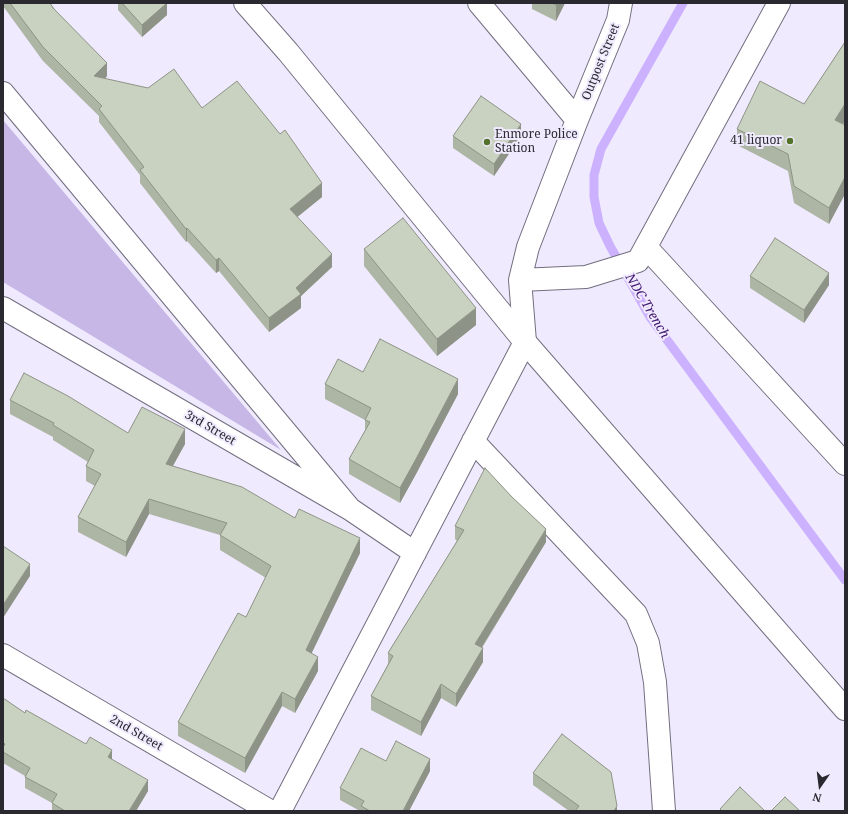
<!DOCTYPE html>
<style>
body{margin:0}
#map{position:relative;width:848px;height:814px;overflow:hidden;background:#f0eafe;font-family:"Noto Serif",serif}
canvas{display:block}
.frame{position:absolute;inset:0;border:4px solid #2b2930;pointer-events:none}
.north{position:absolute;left:800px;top:766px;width:40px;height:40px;-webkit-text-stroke:3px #f0eafe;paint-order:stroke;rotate:194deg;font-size:11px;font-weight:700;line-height:16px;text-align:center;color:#2b2930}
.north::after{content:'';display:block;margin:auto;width:14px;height:18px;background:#2b2930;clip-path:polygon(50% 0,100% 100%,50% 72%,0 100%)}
</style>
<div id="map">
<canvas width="848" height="814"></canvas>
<div class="frame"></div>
<div class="north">N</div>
</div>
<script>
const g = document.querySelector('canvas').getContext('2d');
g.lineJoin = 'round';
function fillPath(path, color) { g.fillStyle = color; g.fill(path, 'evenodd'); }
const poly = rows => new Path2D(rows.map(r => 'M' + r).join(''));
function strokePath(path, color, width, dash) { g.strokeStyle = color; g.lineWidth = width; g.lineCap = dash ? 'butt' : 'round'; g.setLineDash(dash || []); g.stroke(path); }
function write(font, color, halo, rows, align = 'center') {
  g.font = font + ' "Noto Serif",serif'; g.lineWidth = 4; g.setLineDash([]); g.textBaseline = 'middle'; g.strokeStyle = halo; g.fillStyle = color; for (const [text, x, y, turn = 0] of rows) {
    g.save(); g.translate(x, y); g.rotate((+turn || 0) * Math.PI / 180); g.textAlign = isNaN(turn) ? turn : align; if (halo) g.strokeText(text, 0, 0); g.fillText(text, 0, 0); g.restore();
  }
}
fillPath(poly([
 [3,120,281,450,3,282]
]), '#c6b7e7');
strokePath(poly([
 [683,3,601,149,594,175,594,197,599,223,610,246,650,317,845,580]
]), '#ccb2fe', 9);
const street = poly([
 [479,3,577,120],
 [3,93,350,509],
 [646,247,845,464],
 [520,280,586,277,638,261,779,3],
 [3,308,350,509,415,553],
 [473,441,636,614,648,643,655,682,664,811],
 [3,655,270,811],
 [280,811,525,342,520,280,528,247,577,120,618,20,621,3]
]);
const secondary = poly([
 [245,3,288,52,525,342,845,709]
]);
strokePath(street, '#736e7f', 24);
strokePath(secondary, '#736e7f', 24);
strokePath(street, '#fff', 22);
strokePath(secondary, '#fff', 22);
fillPath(poly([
 [3,3,50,3,107,76,105,79,202,108,322,197,297,217,332,267,301,296,301,308,269,332,219,271,216,273,187,241,186,242,140,183,140,175,99,122,99,116,43,61,3,6],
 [118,3,167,3,167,15,142,37,118,10],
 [532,3,565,3,556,21,532,9],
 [845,42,845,121,843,124,845,125,845,194,829,224,794,203,788,171,737,145,737,129,804,104],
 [453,136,521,136,494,176,453,148],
 [364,249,476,325,437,356,364,266],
 [750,276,829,285,804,323,750,288],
 [363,372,458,394,416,474,400,503,349,474,349,459,365,431,365,420,325,399,325,384],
 [10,400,128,433,185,444,173,466,295,518,360,553,311,653,318,671,295,713,282,706,245,773,178,736,178,722,246,617,266,578,220,550,220,535,149,514,126,557,78,532,78,517,95,486,86,481,86,466,88,462,53,440,53,437,10,414],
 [455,526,546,542,482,648,483,662,456,707,441,698,421,736,371,710,371,696,388,664,388,653,457,541,455,539],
 [3,698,25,713,112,760,148,791,136,811,52,811,52,803,25,788,25,776,3,763],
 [386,761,430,771,409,811,360,811,340,800,340,788],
 [533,773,617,811,569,811,533,785]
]), '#adb5a5');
fillPath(poly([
 [167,3,167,15,142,37,142,25],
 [557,3,565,3,556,21,556,5],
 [107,63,107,76,94,90,94,76],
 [845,104,845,121,835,136,835,120],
 [521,124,521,136,494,176,494,164],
 [845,177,845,194,829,224,829,208],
 [322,183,322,197,290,223,290,209],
 [187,228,187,241,186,242,186,229],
 [332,254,332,267,301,296,301,308,269,332,269,318,296,288],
 [219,258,219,271,216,273,216,260],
 [829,273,829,285,804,323,804,310],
 [476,308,476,325,437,356,437,339],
 [458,379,458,394,416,474,400,503,400,488],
 [185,429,185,444,166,478,166,464],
 [149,499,149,514,126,557,126,542],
 [546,529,546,542,475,658,475,644],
 [360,538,360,553,306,665,306,650],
 [30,564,30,576,3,618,3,605],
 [483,648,483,662,456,707,456,694],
 [318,657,318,671,295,713,295,699],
 [441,684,441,698,421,736,421,722],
 [282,692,282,706,245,773,245,758],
 [112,750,112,761,108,757],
 [430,759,430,771,409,811,403,811],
 [148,780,148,791,136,811,129,811],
 [617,806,617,811,614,811]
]), '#8d9386');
const building = poly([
 [10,3,50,3,53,8,107,63,94,76,148,88,174,69,202,108,237,81,280,134,285,130,322,183,290,209,332,254,296,288,301,294,269,318,219,258,216,260,187,228,186,229,140,170,144,167,99,109,102,106,43,47,10,3],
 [122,3,167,3,142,25,122,3],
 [552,3,557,3,556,5,552,3],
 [845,42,845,104,835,120,845,125,845,177,829,208,794,186,788,154,737,129,760,81,804,104,845,42],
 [481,96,521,124,494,164,453,136,481,96],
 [403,218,476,308,437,339,364,249,403,218],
 [775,238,829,273,804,310,750,276,775,238],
 [380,339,458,379,416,459,400,488,349,459,370,422,365,420,371,408,325,384,338,359,363,372,380,339],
 [24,373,68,396,128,433,142,407,185,429,166,464,242,487,295,518,299,509,360,538,306,650,318,657,295,699,282,692,245,758,178,722,238,613,246,617,271,566,220,535,227,523,149,499,126,542,78,517,101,474,86,466,94,450,53,425,54,423,10,400,24,373],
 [485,468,512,497,546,529,475,644,483,648,456,694,441,684,421,722,371,696,393,656,388,653,464,530,455,526,485,468],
 [3,546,30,564,3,605,3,546],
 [3,698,25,713,26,710,86,744,90,737,112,750,108,757,148,780,129,811,78,811,77,810,76,811,65,811,52,803,57,794,25,777,30,768,3,752,3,747,5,744,3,743,3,698],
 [562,734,611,772,617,806,614,811,575,811,579,806,533,773,562,734],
 [396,741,430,759,403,811,370,811,361,806,364,801,340,788,361,748,386,761,396,741],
 [740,787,765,811,722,811,720,809,740,787],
 [785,797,800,811,771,811,785,797]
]);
fillPath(building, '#c9d2c0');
strokePath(building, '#8d9386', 1);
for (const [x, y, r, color] of [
 [790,141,4,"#527228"],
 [487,142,4,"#527228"]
]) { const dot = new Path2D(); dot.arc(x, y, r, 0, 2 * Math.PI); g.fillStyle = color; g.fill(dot); strokePath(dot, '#f0eafe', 1.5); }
write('12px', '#2b2930', '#f0eafe', [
 ["Outpost Street",601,62,-68],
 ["3rd Street",210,428,30],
 ["2nd Street",136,733,30]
]);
write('12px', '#2b2930', '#f0eafe', [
 ["Enmore Police",495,135],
 ["Station",495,149],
 ["41 liquor",782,141,"right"]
], 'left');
write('italic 13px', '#40186f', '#f0eafe', [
 ["NDC Trench",647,306,59]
]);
</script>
